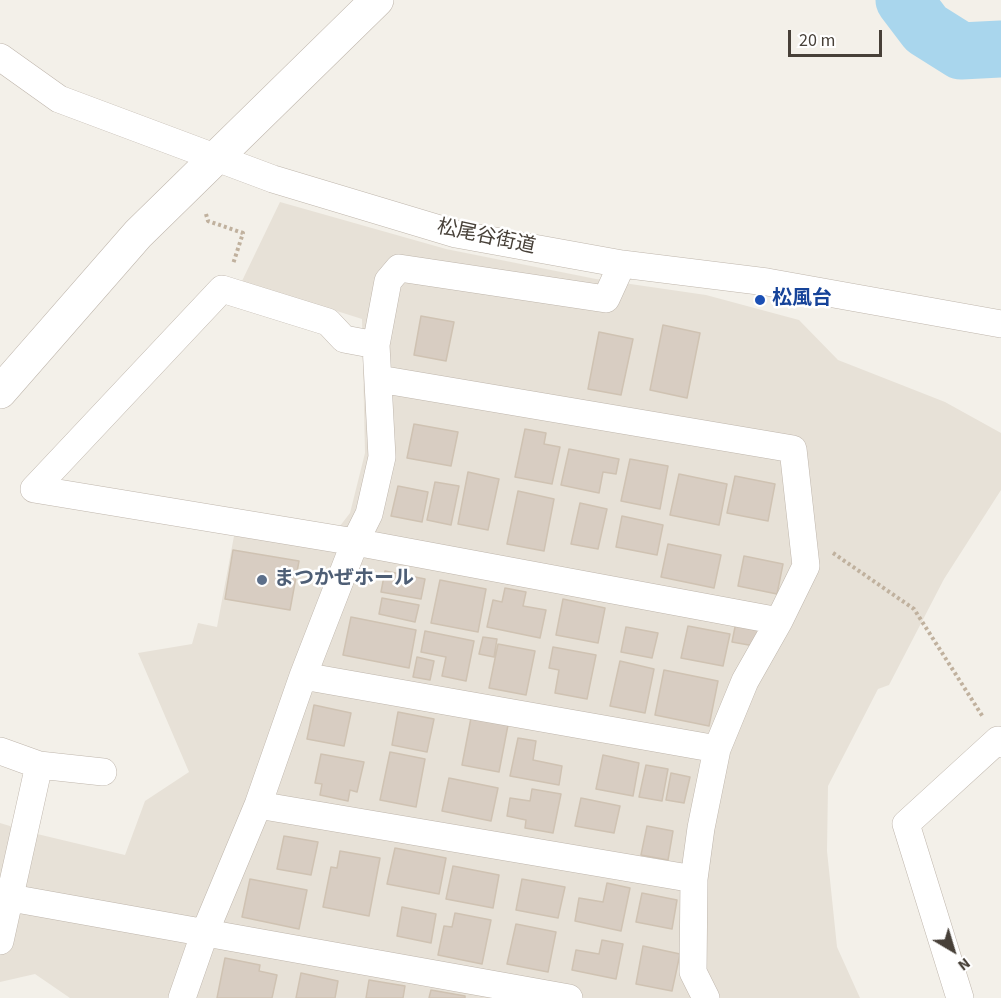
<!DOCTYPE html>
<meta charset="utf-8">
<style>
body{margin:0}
#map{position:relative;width:1001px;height:998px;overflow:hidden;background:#f3f0e9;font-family:"Source Sans 3",sans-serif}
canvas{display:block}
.north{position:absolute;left:923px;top:920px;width:60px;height:60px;-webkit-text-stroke:4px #fff;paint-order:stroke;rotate:142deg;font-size:16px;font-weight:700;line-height:24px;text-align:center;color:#474038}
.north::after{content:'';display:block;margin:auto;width:21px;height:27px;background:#474038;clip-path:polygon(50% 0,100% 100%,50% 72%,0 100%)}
.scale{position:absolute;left:788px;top:30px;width:94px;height:27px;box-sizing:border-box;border:3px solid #474038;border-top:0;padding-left:8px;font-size:18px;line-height:21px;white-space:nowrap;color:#474038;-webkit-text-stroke:4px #fff;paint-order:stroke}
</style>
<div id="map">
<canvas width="1001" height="998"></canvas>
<div class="north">N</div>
<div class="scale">20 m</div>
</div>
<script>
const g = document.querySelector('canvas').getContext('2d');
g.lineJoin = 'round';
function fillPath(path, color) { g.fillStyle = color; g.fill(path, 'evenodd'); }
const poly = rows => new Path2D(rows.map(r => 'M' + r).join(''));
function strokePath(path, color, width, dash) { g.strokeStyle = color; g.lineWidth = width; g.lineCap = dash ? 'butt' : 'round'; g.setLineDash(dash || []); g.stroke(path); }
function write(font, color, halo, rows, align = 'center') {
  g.font = font + ' "Source Sans 3","Noto Sans JP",sans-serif'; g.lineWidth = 5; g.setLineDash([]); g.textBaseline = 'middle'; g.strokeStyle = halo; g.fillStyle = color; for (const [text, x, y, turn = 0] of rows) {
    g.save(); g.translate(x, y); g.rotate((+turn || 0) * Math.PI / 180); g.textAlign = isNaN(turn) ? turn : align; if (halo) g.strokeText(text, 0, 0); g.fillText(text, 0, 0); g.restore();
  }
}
fillPath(poly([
 [280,202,446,249,596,279,706,295,799,320,838,360,945,402,1001,433,1001,490,944,579,889,685,878,689,828,786,827,851,837,947,860,998,70,998,35,974,0,982,0,823,33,833,125,855,145,801,189,772,138,653,192,644,198,623,217,627,234,536,323,548,350,513,365,453,362,319,242,281]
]), '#e7e1d7');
strokePath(poly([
 [904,0,926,29,961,51,1001,49]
]), '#a9d6ed', 57);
const building = poly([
 [421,316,454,322,446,361,414,355,421,316],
 [663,325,700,333,687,398,650,390,663,325],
 [599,332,633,339,621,395,588,389,599,332],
 [414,424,458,432,451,466,407,458,414,424],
 [525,429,546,433,544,444,560,447,552,484,515,477,525,429],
 [569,449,619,459,616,474,603,472,599,493,561,485,569,449],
 [630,459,668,466,660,509,621,501,630,459],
 [468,472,499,479,488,530,458,524,468,472],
 [679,474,727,484,719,525,670,515,679,474],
 [735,476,775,484,768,521,727,513,735,476],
 [435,482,459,486,451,525,427,520,435,482],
 [398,486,428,492,422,522,391,516,398,486],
 [518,491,554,499,544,551,507,544,518,491],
 [580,503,607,509,598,549,571,544,580,503],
 [622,516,663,525,657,555,616,547,622,516],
 [668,544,721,555,714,588,661,577,668,544],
 [233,550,299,561,290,610,225,599,233,550],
 [744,556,783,564,777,594,738,586,744,556],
 [385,571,425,579,421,599,381,592,385,571],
 [440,580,486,589,478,632,431,623,440,580],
 [505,588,526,592,523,606,546,610,540,638,487,627,493,600,502,602,505,588],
 [382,598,419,605,415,622,379,614,382,598],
 [563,599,605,608,598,643,556,635,563,599],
 [351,617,416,630,409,668,343,655,351,617],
 [736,622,764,627,760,647,732,642,736,622],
 [688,626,730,634,723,666,681,658,688,626],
 [626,627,658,633,652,658,621,652,626,627],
 [425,631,474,641,466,681,442,676,446,657,421,652,425,631],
 [483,637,497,639,494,657,479,654,483,637],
 [498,644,535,651,526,695,489,688,498,644],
 [553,647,596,655,587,699,555,693,559,670,549,668,553,647],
 [417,657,434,661,430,680,413,677,417,657],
 [620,661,654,669,645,713,610,706,620,661],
 [664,670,718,681,709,726,655,715,664,670],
 [314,705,351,713,344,746,307,739,314,705],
 [398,712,434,719,427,752,392,745,398,712],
 [471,718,508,725,499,772,462,765,471,718],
 [518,738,536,741,533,760,562,766,559,785,510,776,518,738],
 [390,752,425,759,416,807,380,800,390,752],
 [321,754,364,762,357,792,350,790,348,801,320,795,322,784,315,783,321,754],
 [603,755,639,763,633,796,596,789,603,755],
 [646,765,668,769,662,801,639,797,646,765],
 [671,773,690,777,684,803,666,800,671,773],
 [449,778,498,788,491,821,442,811,449,778],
 [532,789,561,794,553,833,525,828,526,820,507,816,510,798,530,801,532,789],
 [581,798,620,806,614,833,575,826,581,798],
 [647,826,673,831,668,860,641,855,647,826],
 [284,836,318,842,311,875,277,869,284,836],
 [395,848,446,858,439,894,387,884,395,848],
 [340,851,380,858,369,916,323,907,331,867,337,868,340,851],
 [453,866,499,875,493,908,446,899,453,866],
 [250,879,307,890,299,929,242,917,250,879],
 [522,879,565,887,558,918,516,910,522,879],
 [607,883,630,888,621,931,575,921,579,898,603,902,607,883],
 [642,893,677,900,672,929,636,922,642,893],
 [402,907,436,914,431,943,397,936,402,907],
 [455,913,491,920,482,964,438,955,444,926,452,927,455,913],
 [516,924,556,932,548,972,507,964,516,924],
 [602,940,623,944,616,979,572,970,576,950,599,954,602,940],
 [643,946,680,954,672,991,636,984,643,946],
 [225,958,260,965,259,971,277,975,272,998,217,998,225,958],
 [301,973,338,981,335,998,296,998,301,973],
 [369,980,405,986,403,998,366,998,369,980],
 [431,990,465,996,465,998,429,998,431,990]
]);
fillPath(building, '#d8cdc2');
strokePath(building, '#cfc2b2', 1.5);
const minor = poly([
 [0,57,59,99,273,179,456,234,622,264,767,282,1001,324],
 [376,345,344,339,328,322,222,289,34,489,355,542,779,621],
 [379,379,793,449,806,566,779,621,745,681,717,749,701,828,694,879,693,972,706,998],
 [303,676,717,749],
 [0,751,39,765,103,772],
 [258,805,694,879],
 [11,898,569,998],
 [0,941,39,765],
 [182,998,205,932,258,805,303,676,355,542,369,514,382,457,376,345,388,281,399,268,606,299,622,264],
 [960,998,906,824,998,740,1001,744]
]);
const tertiary = poly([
 [0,392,138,234,377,0]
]);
strokePath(minor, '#bfb6ac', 28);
strokePath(tertiary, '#bfb6ac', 34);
strokePath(poly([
 [206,214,208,221,243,233,233,264],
 [833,553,914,609,983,717]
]), '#c0b19e', 4, [3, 3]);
strokePath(minor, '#fff', 27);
strokePath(tertiary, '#fff', 33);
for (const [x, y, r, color] of [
 [760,300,6,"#1a4fb4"],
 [262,580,6,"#5c6f8a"]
]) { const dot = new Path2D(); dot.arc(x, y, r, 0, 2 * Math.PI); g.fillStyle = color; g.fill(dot); strokePath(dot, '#fff', 2); }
write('20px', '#474038', '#fff', [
 ["松尾谷街道",486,238,12]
]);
write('bold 20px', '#164399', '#fff', [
 ["松風台",772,300]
], 'left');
write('bold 20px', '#4e5e75', '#fff', [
 ["まつかぜホール",274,580]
], 'left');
</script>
